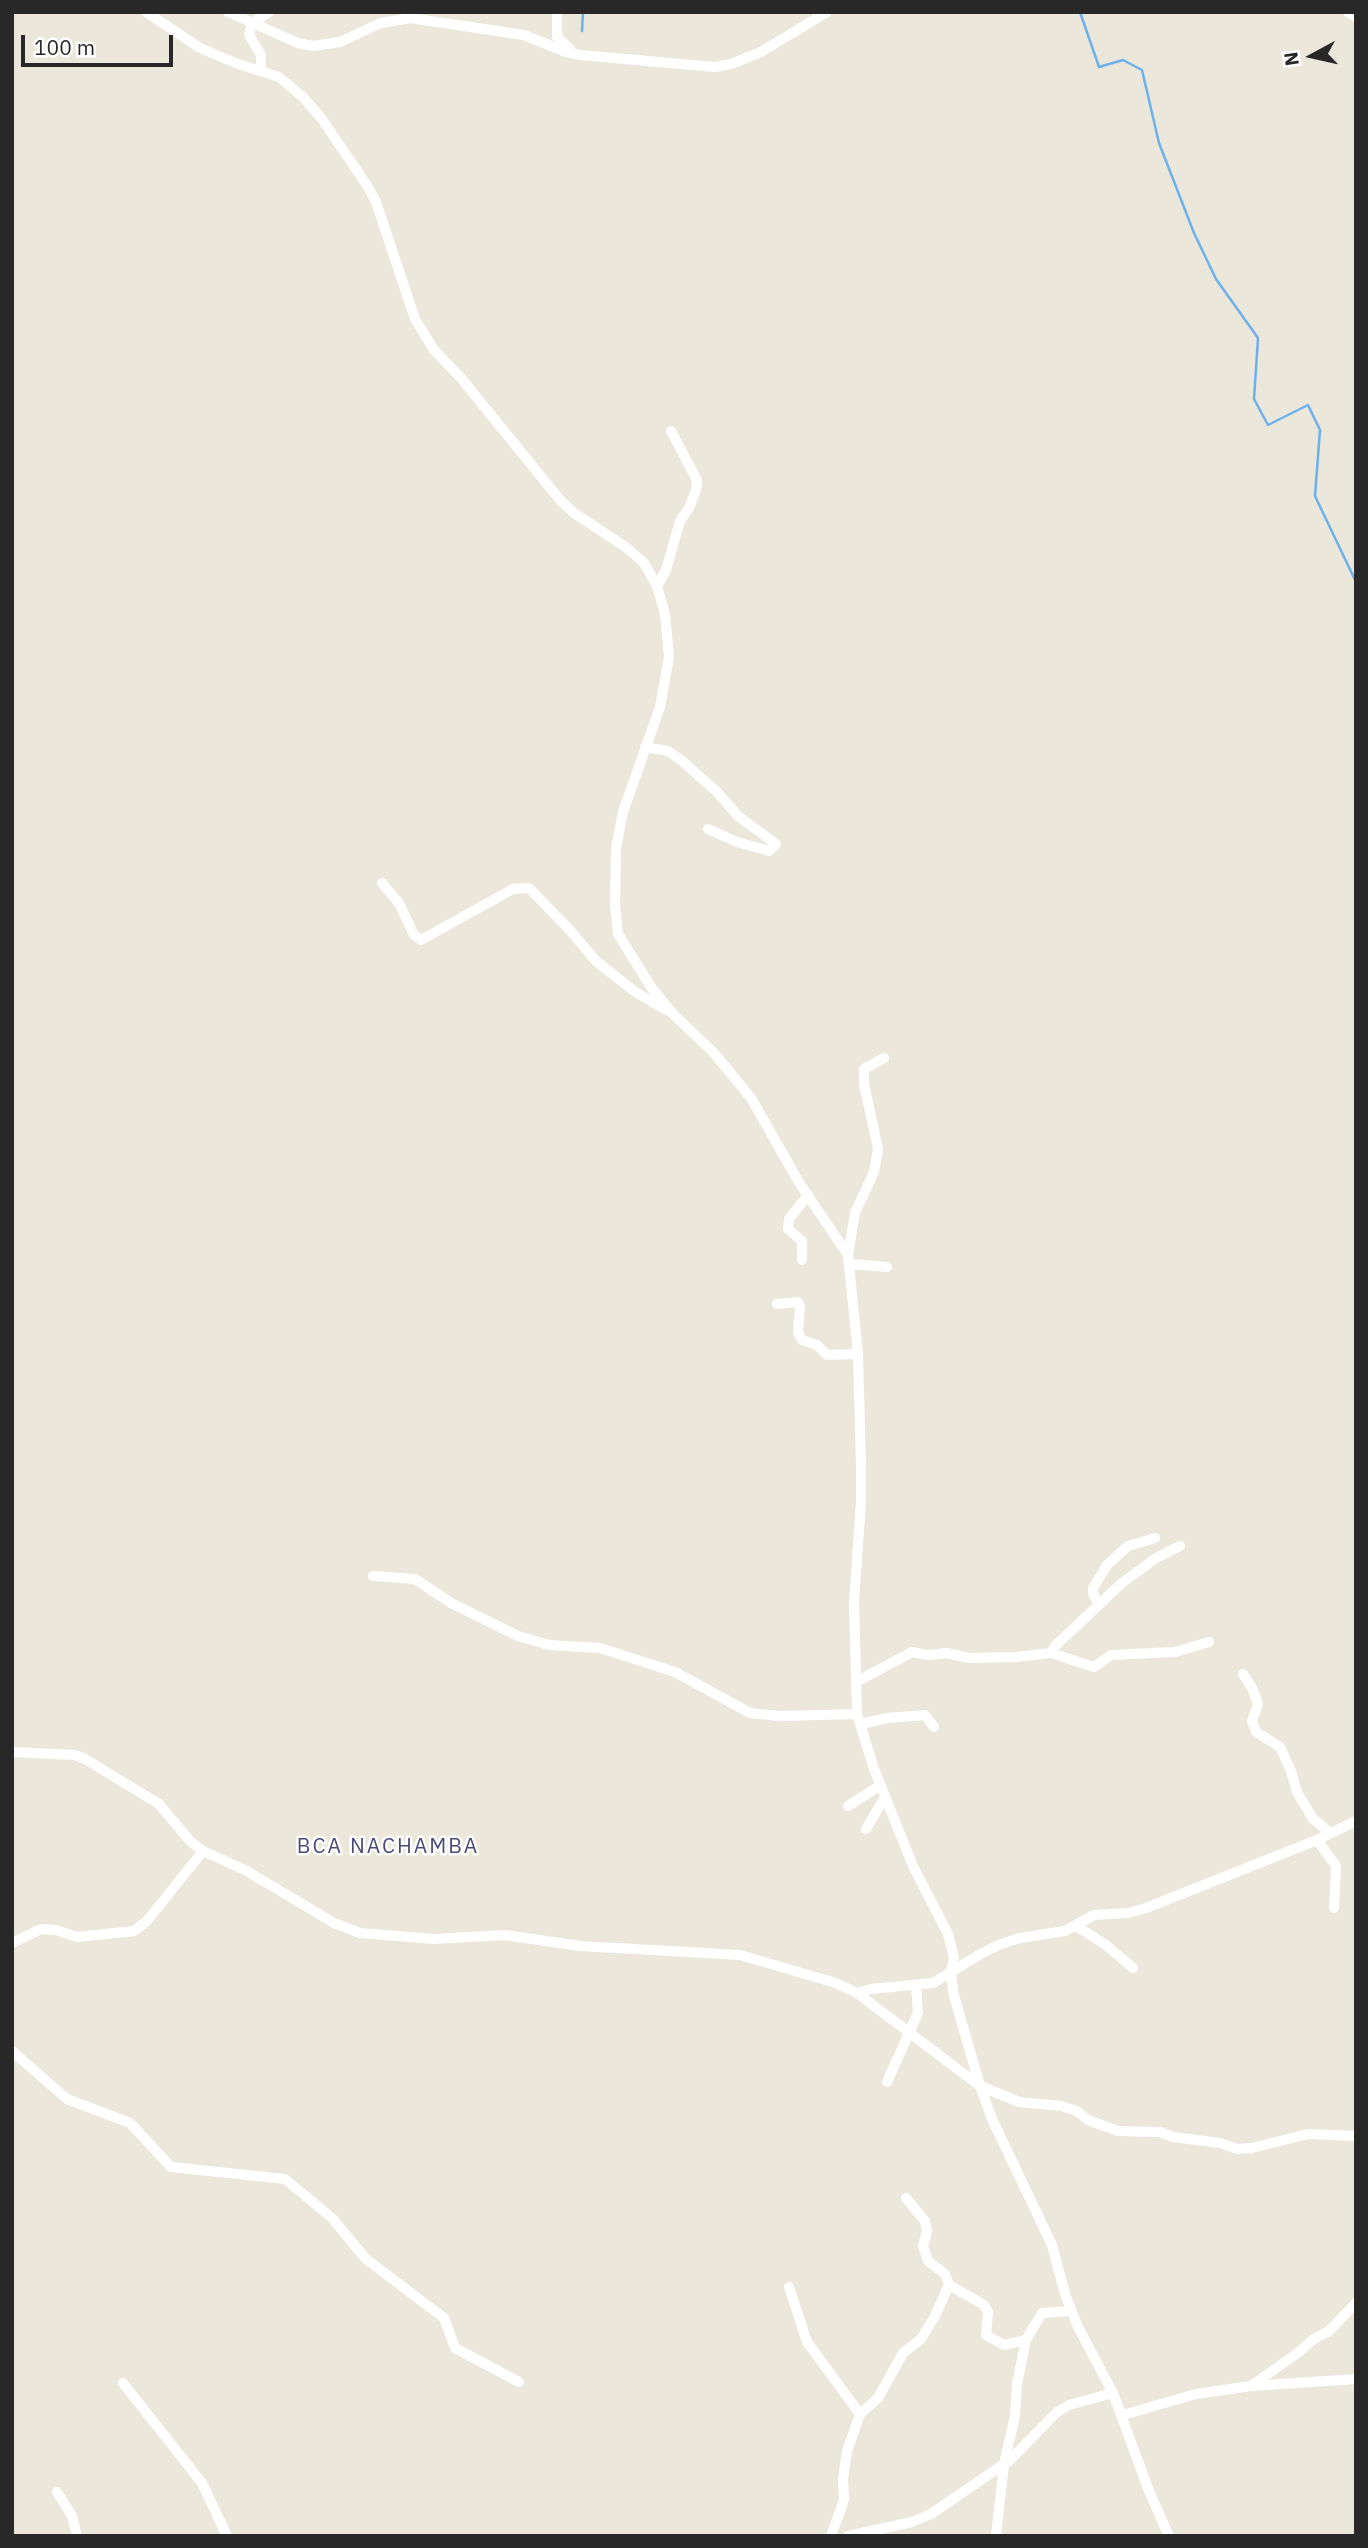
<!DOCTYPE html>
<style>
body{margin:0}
#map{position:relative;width:1368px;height:2548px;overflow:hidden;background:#ebe7da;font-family:"IBM Plex Sans",sans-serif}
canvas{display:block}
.frame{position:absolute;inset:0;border:14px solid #282828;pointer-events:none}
.north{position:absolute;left:1277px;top:21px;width:70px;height:70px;-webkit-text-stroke:5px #fff;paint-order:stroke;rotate:262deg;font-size:19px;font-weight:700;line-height:28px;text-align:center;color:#282828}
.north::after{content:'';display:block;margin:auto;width:24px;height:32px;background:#282828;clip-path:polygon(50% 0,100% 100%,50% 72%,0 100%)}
.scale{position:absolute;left:21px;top:35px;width:152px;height:32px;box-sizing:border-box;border:4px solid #282828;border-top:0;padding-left:9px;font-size:21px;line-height:24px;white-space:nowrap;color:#282828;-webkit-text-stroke:5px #fff;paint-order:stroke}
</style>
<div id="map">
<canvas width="1368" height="2548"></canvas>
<div class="frame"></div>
<div class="north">N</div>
<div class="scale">100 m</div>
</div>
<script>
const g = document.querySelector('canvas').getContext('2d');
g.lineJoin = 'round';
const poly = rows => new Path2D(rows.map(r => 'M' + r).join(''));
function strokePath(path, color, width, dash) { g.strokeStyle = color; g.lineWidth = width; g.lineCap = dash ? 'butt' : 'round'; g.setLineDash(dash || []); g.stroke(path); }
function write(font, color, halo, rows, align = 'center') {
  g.font = font + ' "IBM Plex Sans",sans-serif'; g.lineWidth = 5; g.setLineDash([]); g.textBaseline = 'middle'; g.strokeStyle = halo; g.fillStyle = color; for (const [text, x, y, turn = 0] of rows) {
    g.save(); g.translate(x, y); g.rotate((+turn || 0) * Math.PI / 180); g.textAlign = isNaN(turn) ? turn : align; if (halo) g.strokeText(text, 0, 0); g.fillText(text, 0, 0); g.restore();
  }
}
strokePath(poly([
 [1080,12,1099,67,1123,60,1142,70,1159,143,1194,233,1216,279,1258,338,1254,399,1268,425,1308,405,1320,430,1315,496,1356,582],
 [582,31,583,12]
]), '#6db1ec', 2.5);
strokePath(poly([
 [146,12,200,48,238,64,279,77,303,97,322,119,368,187,376,202,415,319,434,350,461,378,560,500,574,513,627,548,644,563,657,586,665,614,669,657,660,707,623,812,616,848,615,905,618,934,651,987,672,1013,714,1053,751,1098,800,1184,848,1255,858,1354,861,1467,861,1502,854,1601,857,1714,874,1769,913,1866,948,1934,954,1958,951,1972,953,1992,980,2086,992,2119,1052,2245,1065,2294,1078,2327,1113,2393,1149,2491,1169,2536],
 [228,12,298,43,313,46,340,42,381,23,410,18,524,35,566,52,580,55,715,67,731,64,761,52,827,12],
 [557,12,557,37,570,49],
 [1348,12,1356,17],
 [261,71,261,55,249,35,252,23,269,12],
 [657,586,666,570,680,521,689,508,696,490,697,480,671,431],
 [645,747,668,751,681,760,717,792,738,816,776,844,769,851,737,842,708,829],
 [382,883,399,903,414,935,421,940,513,889,529,888,568,928,596,961,634,991,666,1010],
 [848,1255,855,1213,874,1172,878,1149,864,1084,864,1069,884,1058],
 [802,1260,802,1241,788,1229,789,1219,808,1195],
 [850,1264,887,1267],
 [777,1304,798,1302,800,1307,798,1332,802,1340,817,1345,827,1355,858,1354],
 [373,1576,415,1579,451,1603,518,1636,549,1645,600,1648,675,1672,750,1713,779,1716,857,1714],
 [1099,1605,1093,1593,1093,1588,1107,1565,1128,1546,1155,1538],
 [1051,1653,1055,1646,1122,1583,1156,1558,1180,1546],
 [1243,1674,1252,1688,1258,1704,1252,1721,1256,1732,1280,1747,1291,1771,1297,1792,1313,1819,1331,1833],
 [856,1682,912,1652,928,1655,947,1653,969,1658,1016,1657,1051,1653,1094,1667,1111,1655,1175,1652,1209,1642],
 [861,1724,888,1718,925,1715,934,1727],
 [12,1752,75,1755,85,1759,159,1804,190,1841,203,1851,245,1870,334,1923,360,1933,434,1939,505,1935,580,1946,740,1955,836,1983,857,1993,980,2086,1019,2102,1061,2106,1077,2111,1088,2120,1118,2131,1160,2132,1173,2137,1220,2143,1237,2149,1252,2148,1308,2134,1356,2136],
 [848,1806,881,1785],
 [866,1829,885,1797],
 [1317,1840,1336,1866,1334,1908],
 [1076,1926,1106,1945,1133,1968],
 [12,1943,41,1929,56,1930,77,1937,134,1931,147,1921,203,1851],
 [857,1993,871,1989,933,1983,982,1953,1001,1944,1020,1938,1065,1931,1094,1915,1128,1913,1146,1908,1317,1840,1356,1821],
 [12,2051,67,2099,130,2123,171,2167,285,2179,332,2218,366,2259,444,2318,455,2348,519,2382],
 [887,2082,918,2013,916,1985],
 [906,2198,925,2221,927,2231,923,2246,928,2261,945,2274,949,2285],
 [789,2287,807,2342,860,2414,847,2451,843,2479,844,2500,831,2536],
 [123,2383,202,2483,227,2536],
 [1251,2386,1299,2352,1314,2339,1329,2331,1356,2303],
 [860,2414,878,2398,903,2353,921,2339,935,2316,949,2285,984,2305,988,2312,986,2335,1004,2345,1026,2340],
 [1123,2415,1196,2394,1251,2386,1356,2379],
 [57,2492,72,2516,77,2536],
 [848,2536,912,2522,931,2514,1010,2460,1057,2412,1069,2405,1113,2393],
 [996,2536,1004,2464,1015,2416,1017,2384,1026,2340,1042,2313,1072,2311]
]), '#fff', 10);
g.letterSpacing = '2px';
write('21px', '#4a4a78', '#fff', [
 ["BCA NACHAMBA",388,1847]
]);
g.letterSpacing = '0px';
</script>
